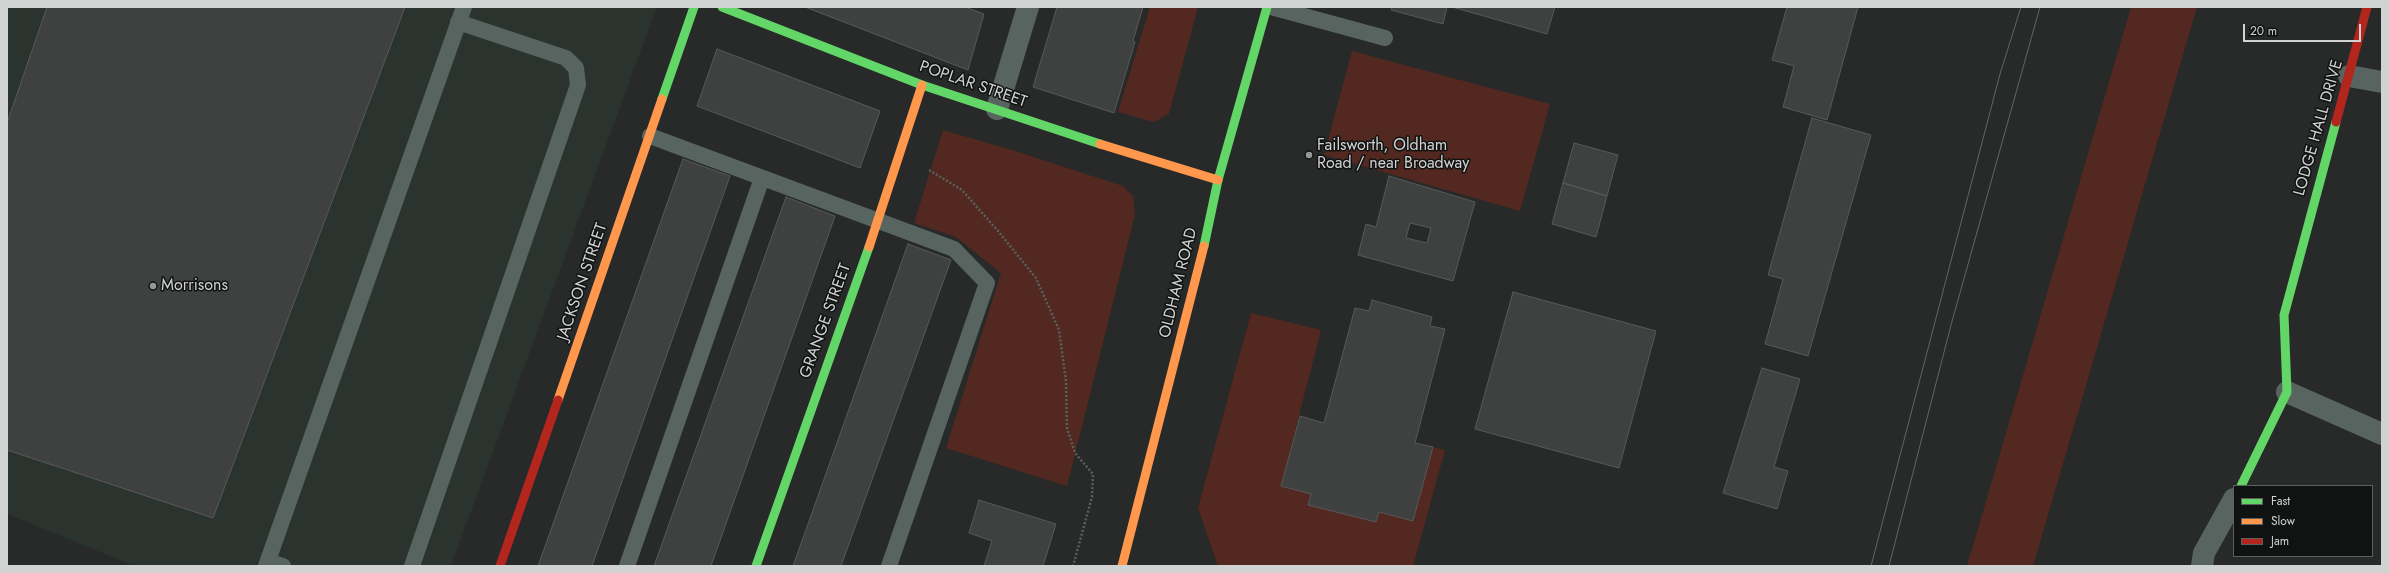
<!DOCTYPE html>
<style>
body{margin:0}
#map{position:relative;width:2389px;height:573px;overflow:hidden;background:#282929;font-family:Jost,sans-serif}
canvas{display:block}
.frame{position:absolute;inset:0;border:8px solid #d1d3d2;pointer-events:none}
.legend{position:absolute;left:2233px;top:485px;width:140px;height:72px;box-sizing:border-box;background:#111212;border:1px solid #5e5f5f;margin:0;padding:5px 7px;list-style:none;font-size:12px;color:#d1d3d2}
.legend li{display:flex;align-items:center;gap:8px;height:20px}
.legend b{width:20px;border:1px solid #5e5f5f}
.scale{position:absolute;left:2243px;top:24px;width:118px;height:18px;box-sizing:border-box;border:2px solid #d1d3d2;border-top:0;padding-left:5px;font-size:12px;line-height:14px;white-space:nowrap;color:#d1d3d2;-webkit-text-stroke:3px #111212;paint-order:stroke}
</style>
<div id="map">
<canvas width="2389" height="573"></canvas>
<div class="frame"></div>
<ul class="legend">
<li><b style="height:5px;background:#63d668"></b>Fast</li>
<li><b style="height:5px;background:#ff974d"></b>Slow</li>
<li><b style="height:5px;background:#b3261e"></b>Jam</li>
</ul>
<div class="scale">20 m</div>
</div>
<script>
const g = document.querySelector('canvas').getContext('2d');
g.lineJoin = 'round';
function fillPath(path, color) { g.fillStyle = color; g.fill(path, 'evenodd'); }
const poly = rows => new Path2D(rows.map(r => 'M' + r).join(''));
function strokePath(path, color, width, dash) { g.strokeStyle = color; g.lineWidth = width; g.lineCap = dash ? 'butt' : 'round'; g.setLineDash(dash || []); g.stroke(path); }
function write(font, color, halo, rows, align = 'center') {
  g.font = font + ' Jost,sans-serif'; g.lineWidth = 3; g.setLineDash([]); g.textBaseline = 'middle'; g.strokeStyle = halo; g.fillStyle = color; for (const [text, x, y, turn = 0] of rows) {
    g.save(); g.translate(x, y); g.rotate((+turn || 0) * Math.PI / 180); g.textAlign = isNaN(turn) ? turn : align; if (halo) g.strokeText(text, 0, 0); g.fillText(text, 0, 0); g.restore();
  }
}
fillPath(poly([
 [7,7,657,7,451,566,134,566,7,514]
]), '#2b332f');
fillPath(poly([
 [1150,7,1198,7,1169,114,1154,122,1118,112],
 [2131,7,2197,7,2033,566,1967,566],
 [1352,51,1550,104,1520,211,1324,155],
 [943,130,1012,150,1123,186,1133,196,1135,214,1067,486,946,448,1001,273,956,237,914,223],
 [1251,313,1321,330,1281,486,1311,494,1308,505,1376,522,1379,512,1413,521,1433,447,1445,450,1413,566,1218,566,1198,508]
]), '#532820');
const building = poly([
 [47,7,405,7,213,518,7,450,7,123,47,7],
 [805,7,965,7,984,14,968,70,805,7],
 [1057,7,1143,7,1133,41,1135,42,1114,113,1033,87,1057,7],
 [1392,7,1447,7,1443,24,1391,10,1392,7],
 [1452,7,1555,7,1547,34,1452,7],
 [1787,7,1858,7,1827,120,1783,107,1794,66,1772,60,1787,7],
 [717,49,880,111,860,168,697,106,717,49],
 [1812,118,1871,135,1808,356,1765,344,1783,279,1768,275,1812,118],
 [1574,143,1618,155,1607,196,1563,183,1574,143],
 [683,159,730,176,592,566,538,566,683,159],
 [1389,176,1475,202,1453,281,1358,255,1366,224,1376,227,1389,176],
 [1410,223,1431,228,1427,243,1406,238,1410,223],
 [1563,183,1607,196,1596,237,1552,224,1563,183],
 [786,197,835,216,711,566,654,566,786,197],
 [908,244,951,260,841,566,793,566,908,244],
 [1513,292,1656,331,1619,468,1475,429,1513,292],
 [1372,300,1432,317,1430,326,1445,329,1415,443,1433,447,1413,521,1379,512,1376,522,1308,505,1311,494,1281,486,1300,416,1324,423,1355,308,1369,311,1372,300],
 [1762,368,1800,379,1774,467,1788,471,1777,509,1723,493,1762,368],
 [979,500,1056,524,1043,566,984,566,992,541,969,533,979,500]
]);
fillPath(building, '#3f4140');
strokePath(building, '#585959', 1);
strokePath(poly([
 [929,170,962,190,998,231,1036,278,1059,330,1066,381,1067,428,1075,453,1093,474,1092,497,1073,566]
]), '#59615e', 2.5, [2, 2]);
strokePath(poly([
 [1271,7,1385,38],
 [650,136,954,249,987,283,889,566],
 [268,561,283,566],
 [266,566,464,7],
 [412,566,578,85,576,68,566,58,458,22],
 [627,566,762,178]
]), '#58645f', 16);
strokePath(poly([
 [2349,76,2382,82],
 [997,109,1028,7],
 [2287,392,2382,434],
 [2202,566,2204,553,2234,499]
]), '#58645f', 22);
strokePath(poly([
 [722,7,922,85,1100,144],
 [662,99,694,7],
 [1204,246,1218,180,1267,7],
 [2241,486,2287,392,2284,315,2336,122],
 [756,566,869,247]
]), '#63d668', 9);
strokePath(poly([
 [1100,144,1218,180],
 [869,247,922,85],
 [558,400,662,99],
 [1122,566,1204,246]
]), '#ff974d', 9);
strokePath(poly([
 [2336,122,2367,7],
 [500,566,558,400]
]), '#b3261e', 9);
strokePath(poly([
 [1871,566,2000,74,2021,7],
 [1889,566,1951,325,2040,7]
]), '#616764', 1);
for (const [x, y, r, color] of [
 [1309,155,4,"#969897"],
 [153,286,4,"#969897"]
]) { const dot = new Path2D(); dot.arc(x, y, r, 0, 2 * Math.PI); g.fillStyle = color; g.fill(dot); strokePath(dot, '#111212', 1.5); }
write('16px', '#d1d3d2', '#111212', [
 ["POPLAR STREET",973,85,19],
 ["LODGE HALL DRIVE",2319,128,-74],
 ["JACKSON STREET",583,282,-71],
 ["OLDHAM ROAD",1179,283,-76],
 ["GRANGE STREET",826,321,-70]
]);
write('16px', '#d1d3d2', '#111212', [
 ["Failsworth, Oldham",1317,146],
 ["Road / near Broadway",1317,164],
 ["Morrisons",161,286]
], 'left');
</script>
